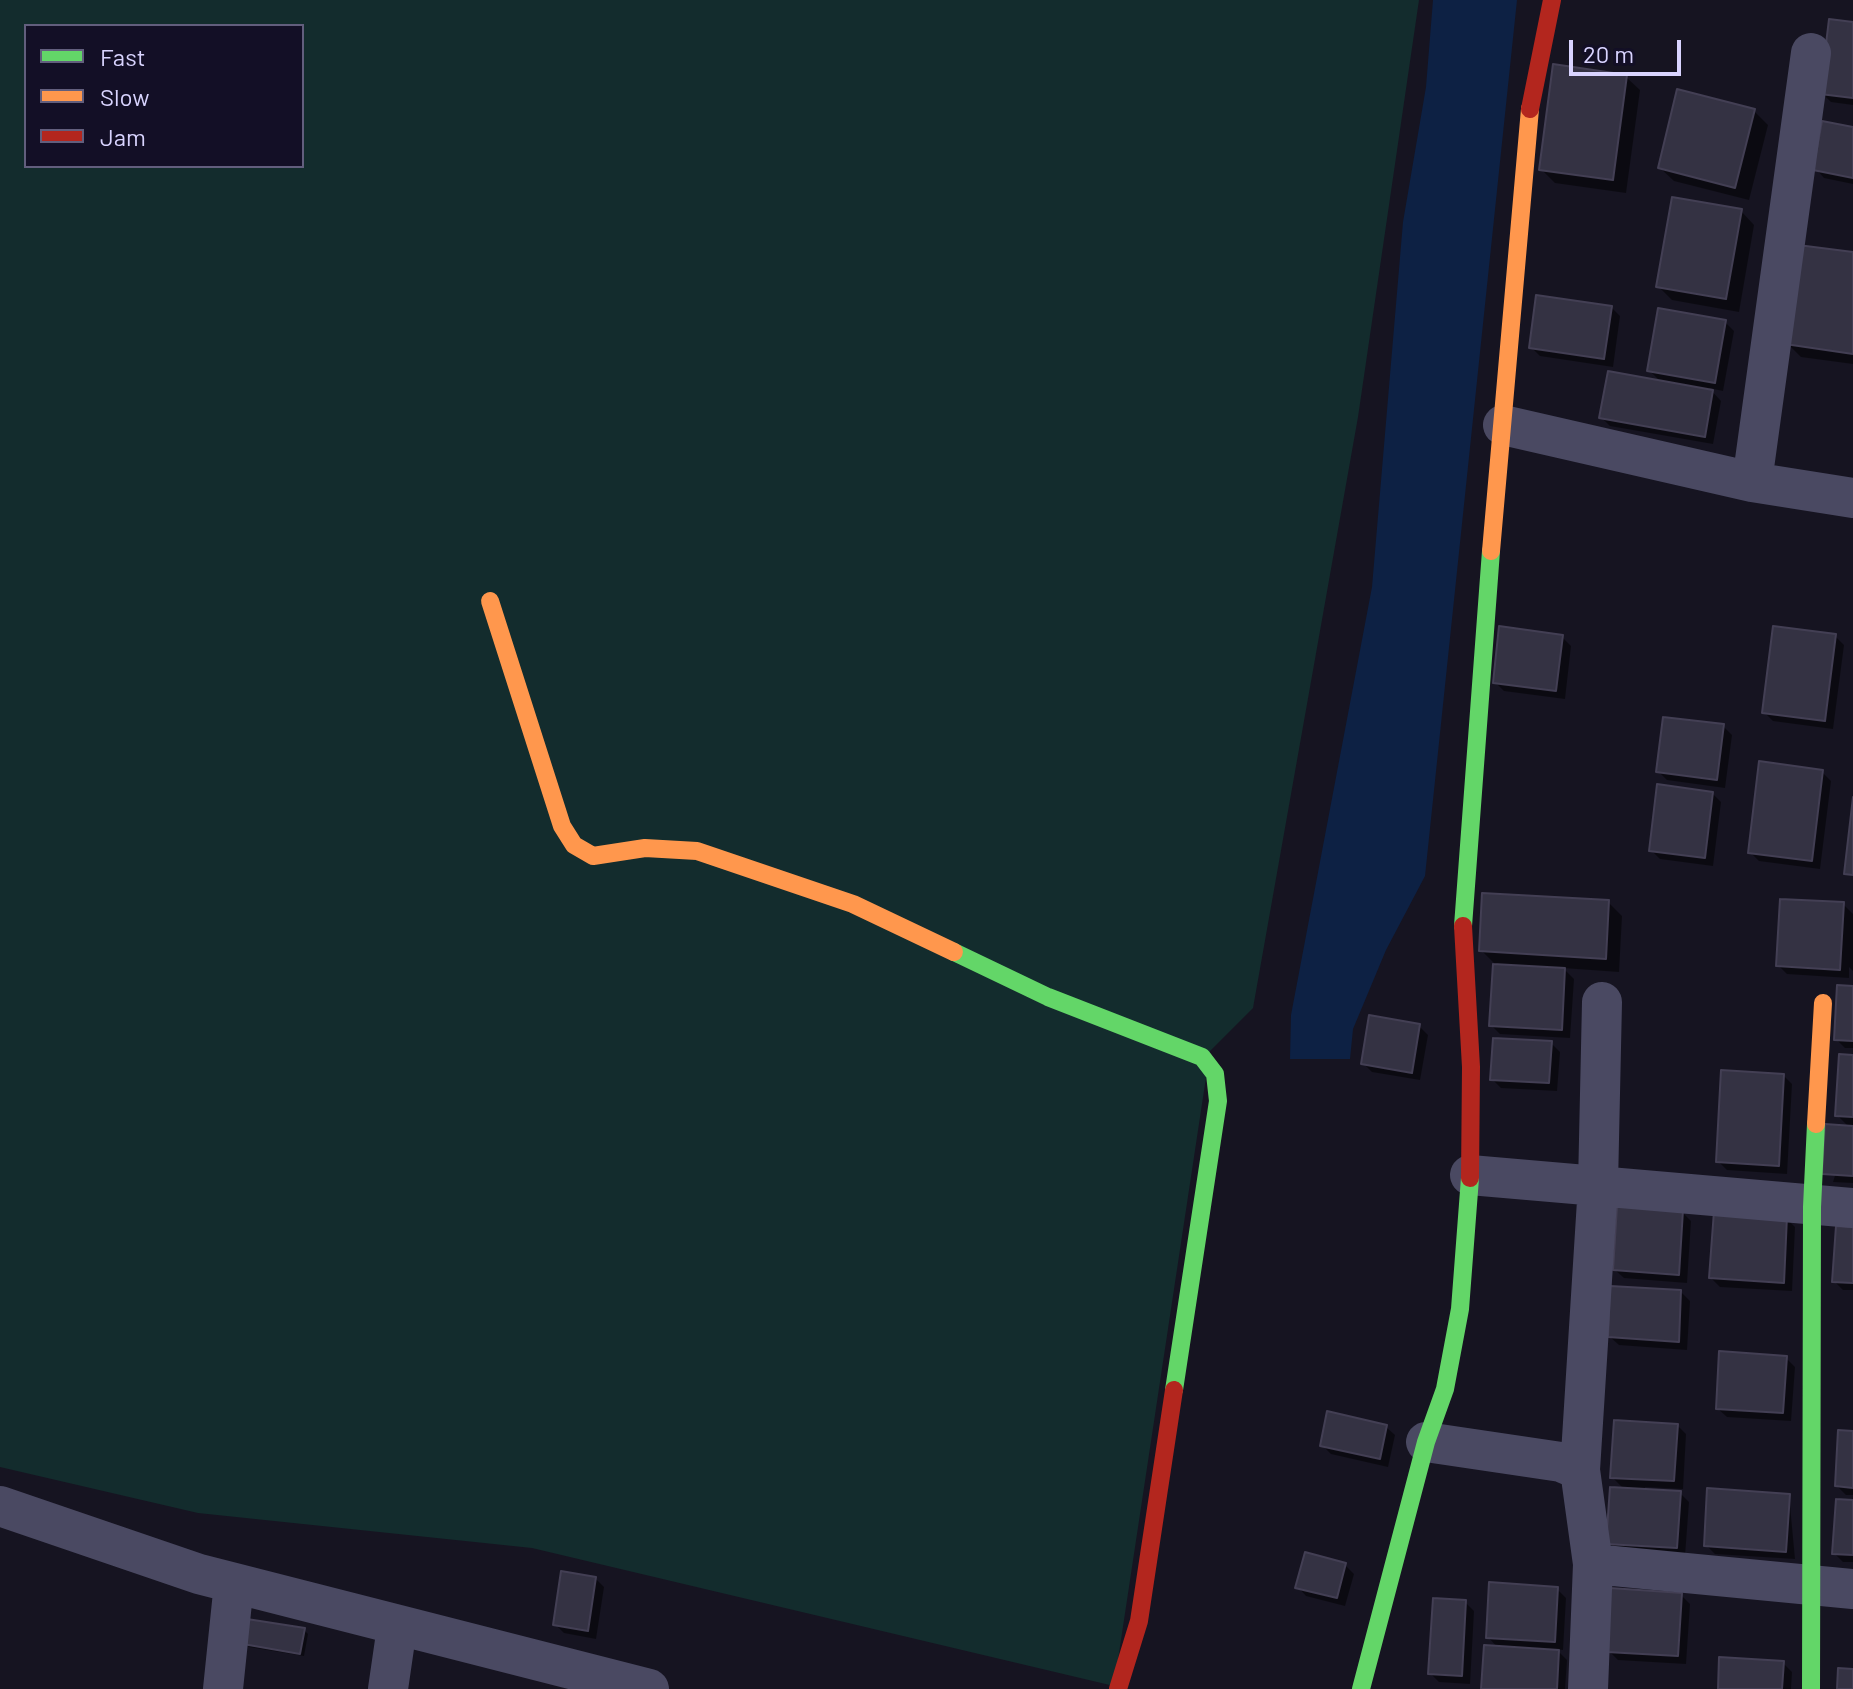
<!DOCTYPE html>
<style>
body{margin:0}
#map{position:relative;width:1853px;height:1689px;overflow:hidden;background:#161421;font-family:Barlow,sans-serif}
canvas{display:block}
.legend{position:absolute;left:24px;top:24px;width:280px;height:144px;box-sizing:border-box;background:#130f26;border:2px solid #625e7d;margin:0;padding:10px 14px;list-style:none;font-size:24px;color:#d9d4ff}
.legend li{display:flex;align-items:center;gap:16px;height:40px}
.legend b{width:40px;border:2px solid #625e7d}
.scale{position:absolute;left:1569px;top:40px;width:112px;height:36px;box-sizing:border-box;border:4px solid #d9d4ff;border-top:0;padding-left:10px;font-size:24px;line-height:28px;white-space:nowrap;color:#d9d4ff;-webkit-text-stroke:6px #130f26;paint-order:stroke}
</style>
<div id="map">
<canvas width="1853" height="1689"></canvas>
<ul class="legend">
<li><b style="height:10px;background:#63d668"></b>Fast</li>
<li><b style="height:10px;background:#ff974d"></b>Slow</li>
<li><b style="height:10px;background:#b3261e"></b>Jam</li>
</ul>
<div class="scale">20 m</div>
</div>
<script>
const g = document.querySelector('canvas').getContext('2d');
g.lineJoin = 'round';
function fillPath(path, color) { g.fillStyle = color; g.fill(path, 'evenodd'); }
const poly = rows => new Path2D(rows.map(r => 'M' + r).join(''));
function strokePath(path, color, width, dash) { g.strokeStyle = color; g.lineWidth = width; g.lineCap = dash ? 'butt' : 'round'; g.setLineDash(dash || []); g.stroke(path); }
fillPath(poly([
 [0,0,1419,0,1358,417,1253,1008,1210,1051,1114,1686,532,1548,198,1513,0,1467],
 [26,26,302,26,302,166,26,166]
]), '#132c2d');
fillPath(poly([
 [1433,0,1517,0,1425,876,1386,950,1353,1029,1350,1059,1290,1059,1291,1015,1372,587,1403,222,1426,87]
]), '#0d2144');
fillPath(poly([
 [1853,24,1853,105,1831,102,1822,93],
 [1626,77,1640,90,1626,193,1555,183,1541,169],
 [1754,111,1768,125,1749,200,1674,181,1660,168],
 [1853,129,1853,184,1824,178,1816,169],
 [1741,211,1754,225,1739,312,1672,300,1658,286],
 [1853,254,1853,364,1801,357,1787,343],
 [1611,307,1620,316,1613,367,1540,356,1531,347],
 [1725,322,1734,331,1723,391,1709,388,1721,401,1713,444,1610,426,1601,417,1662,383,1649,370],
 [1835,636,1844,645,1833,729,1773,721,1764,712],
 [1562,637,1571,646,1565,699,1504,691,1495,682],
 [1723,726,1732,735,1725,788,1667,780,1658,771],
 [1822,772,1831,781,1820,869,1759,861,1750,852],
 [1712,793,1721,802,1713,866,1660,859,1651,850],
 [1608,902,1622,916,1619,972,1563,968,1574,979,1570,1038,1500,1034,1491,1025,1495,964,1481,950],
 [1843,904,1853,914,1853,971,1849,967,1849,978,1787,974,1778,965],
 [1853,988,1853,1048,1845,1048,1836,1039],
 [1419,1026,1428,1035,1420,1080,1372,1072,1363,1063],
 [1551,1043,1560,1052,1557,1091,1501,1088,1492,1079],
 [1853,1057,1853,1183,1833,1182,1850,1128,1837,1115],
 [1783,1075,1792,1084,1787,1174,1727,1170,1718,1161],
 [1682,1212,1691,1221,1687,1283,1624,1278,1615,1270],
 [1786,1218,1795,1227,1792,1291,1720,1287,1711,1278],
 [1853,1229,1853,1290,1843,1290,1834,1281],
 [1681,1292,1690,1301,1687,1350,1619,1345,1610,1337],
 [1786,1358,1795,1367,1791,1421,1727,1417,1718,1409],
 [1677,1425,1686,1434,1683,1489,1645,1487,1645,1491,1680,1493,1689,1502,1685,1556,1617,1552,1608,1543,1625,1490,1612,1477],
 [1386,1427,1395,1435,1388,1467,1331,1454,1322,1445],
 [1853,1433,1853,1495,1846,1495,1837,1486],
 [1789,1495,1795,1559,1715,1554,1706,1545],
 [1853,1502,1853,1562,1843,1562,1834,1553],
 [1345,1565,1354,1574,1345,1606,1306,1596,1298,1587],
 [595,1578,604,1587,596,1639,564,1633,555,1624],
 [1557,1589,1566,1598,1563,1650,1556,1649,1567,1660,1565,1689,1483,1689,1498,1648,1488,1637],
 [1681,1595,1690,1604,1686,1664,1618,1660,1609,1651],
 [1465,1602,1474,1611,1470,1684,1439,1682,1430,1673],
 [304,1630,308,1634,304,1656,249,1647,245,1643],
 [1783,1663,1792,1672,1791,1689,1720,1689]
]), '#0007');
const building = poly([
 [1829,19,1853,22,1853,98,1820,94,1829,19],
 [1553,64,1627,75,1613,180,1539,170,1553,64],
 [1677,89,1755,109,1735,188,1658,168,1677,89],
 [1822,121,1853,127,1853,178,1813,170,1822,121],
 [1672,197,1742,209,1726,299,1656,287,1672,197],
 [1798,245,1853,252,1853,354,1785,344,1798,245],
 [1536,295,1612,306,1604,359,1529,348,1536,295],
 [1658,308,1726,320,1715,383,1647,371,1658,308],
 [1608,371,1713,390,1705,437,1599,418,1608,371],
 [1499,626,1563,635,1556,691,1493,683,1499,626],
 [1773,626,1836,634,1825,721,1762,713,1773,626],
 [1663,717,1724,724,1717,780,1656,772,1663,717],
 [1759,761,1823,770,1812,861,1748,853,1759,761],
 [1657,784,1713,792,1705,858,1649,851,1657,784],
 [1853,797,1853,875,1844,874,1853,797],
 [1482,893,1609,900,1606,959,1479,951,1482,893],
 [1780,899,1844,902,1840,970,1776,966,1780,899],
 [1493,964,1565,968,1562,1030,1489,1026,1493,964],
 [1837,985,1853,986,1853,1041,1834,1040,1837,985],
 [1369,1015,1420,1024,1412,1073,1361,1064,1369,1015],
 [1493,1038,1552,1041,1549,1083,1490,1080,1493,1038],
 [1839,1054,1853,1055,1853,1117,1835,1116,1839,1054],
 [1721,1070,1784,1074,1779,1166,1716,1162,1721,1070],
 [1825,1124,1853,1126,1853,1176,1822,1174,1825,1124],
 [1617,1206,1683,1210,1679,1275,1613,1270,1617,1206],
 [1714,1211,1787,1216,1784,1283,1709,1278,1714,1211],
 [1836,1226,1853,1227,1853,1283,1832,1282,1836,1226],
 [1610,1286,1681,1290,1679,1342,1608,1337,1610,1286],
 [1719,1351,1787,1356,1783,1413,1716,1409,1719,1351],
 [1327,1411,1387,1425,1380,1459,1320,1446,1327,1411],
 [1614,1420,1678,1424,1674,1481,1610,1478,1614,1420],
 [1838,1430,1853,1431,1853,1488,1835,1486,1838,1430],
 [1610,1487,1681,1491,1677,1548,1606,1544,1610,1487],
 [1707,1488,1790,1494,1786,1552,1704,1546,1707,1488],
 [1836,1499,1853,1500,1853,1555,1832,1554,1836,1499],
 [1305,1552,1346,1563,1337,1598,1295,1588,1305,1552],
 [561,1571,596,1577,588,1631,553,1625,561,1571],
 [1489,1582,1558,1587,1555,1642,1486,1638,1489,1582],
 [1610,1588,1682,1593,1678,1656,1607,1652,1610,1588],
 [1433,1598,1466,1600,1462,1676,1428,1674,1433,1598],
 [247,1619,305,1628,300,1654,243,1644,247,1619],
 [1484,1645,1559,1650,1557,1689,1481,1689,1484,1645],
 [1719,1657,1784,1661,1782,1689,1718,1689,1719,1657],
 [1838,1668,1853,1669,1853,1689,1837,1689,1838,1668]
]);
fillPath(building, '#343243');
strokePath(building, '#433f54', 2);
strokePath(poly([
 [1503,425,1752,482,1853,498],
 [1752,482,1811,53],
 [1470,1175,1853,1208],
 [1426,1442,1561,1462,1580,1470,1593,1564,1853,1589],
 [1580,1470,1598,1185,1602,1002],
 [0,1506,199,1574,649,1689],
 [223,1689,234,1583],
 [388,1689,397,1627],
 [1588,1689,1593,1564]
]), '#4a4962', 40);
strokePath(poly([
 [1463,926,1491,551],
 [954,952,1048,997,1202,1057,1215,1074,1218,1101,1174,1390],
 [1361,1689,1426,1442,1445,1389,1460,1309,1470,1178],
 [1811,1689,1812,1207,1816,1124]
]), '#63d668', 18);
strokePath(poly([
 [1491,551,1530,109],
 [490,601,562,826,574,845,593,856,645,848,697,851,853,904,954,952],
 [1816,1124,1823,1003]
]), '#ff974d', 18);
strokePath(poly([
 [1530,109,1552,0],
 [1463,926,1471,1067,1470,1178],
 [1118,1689,1139,1621,1174,1390]
]), '#b3261e', 18);
</script>
